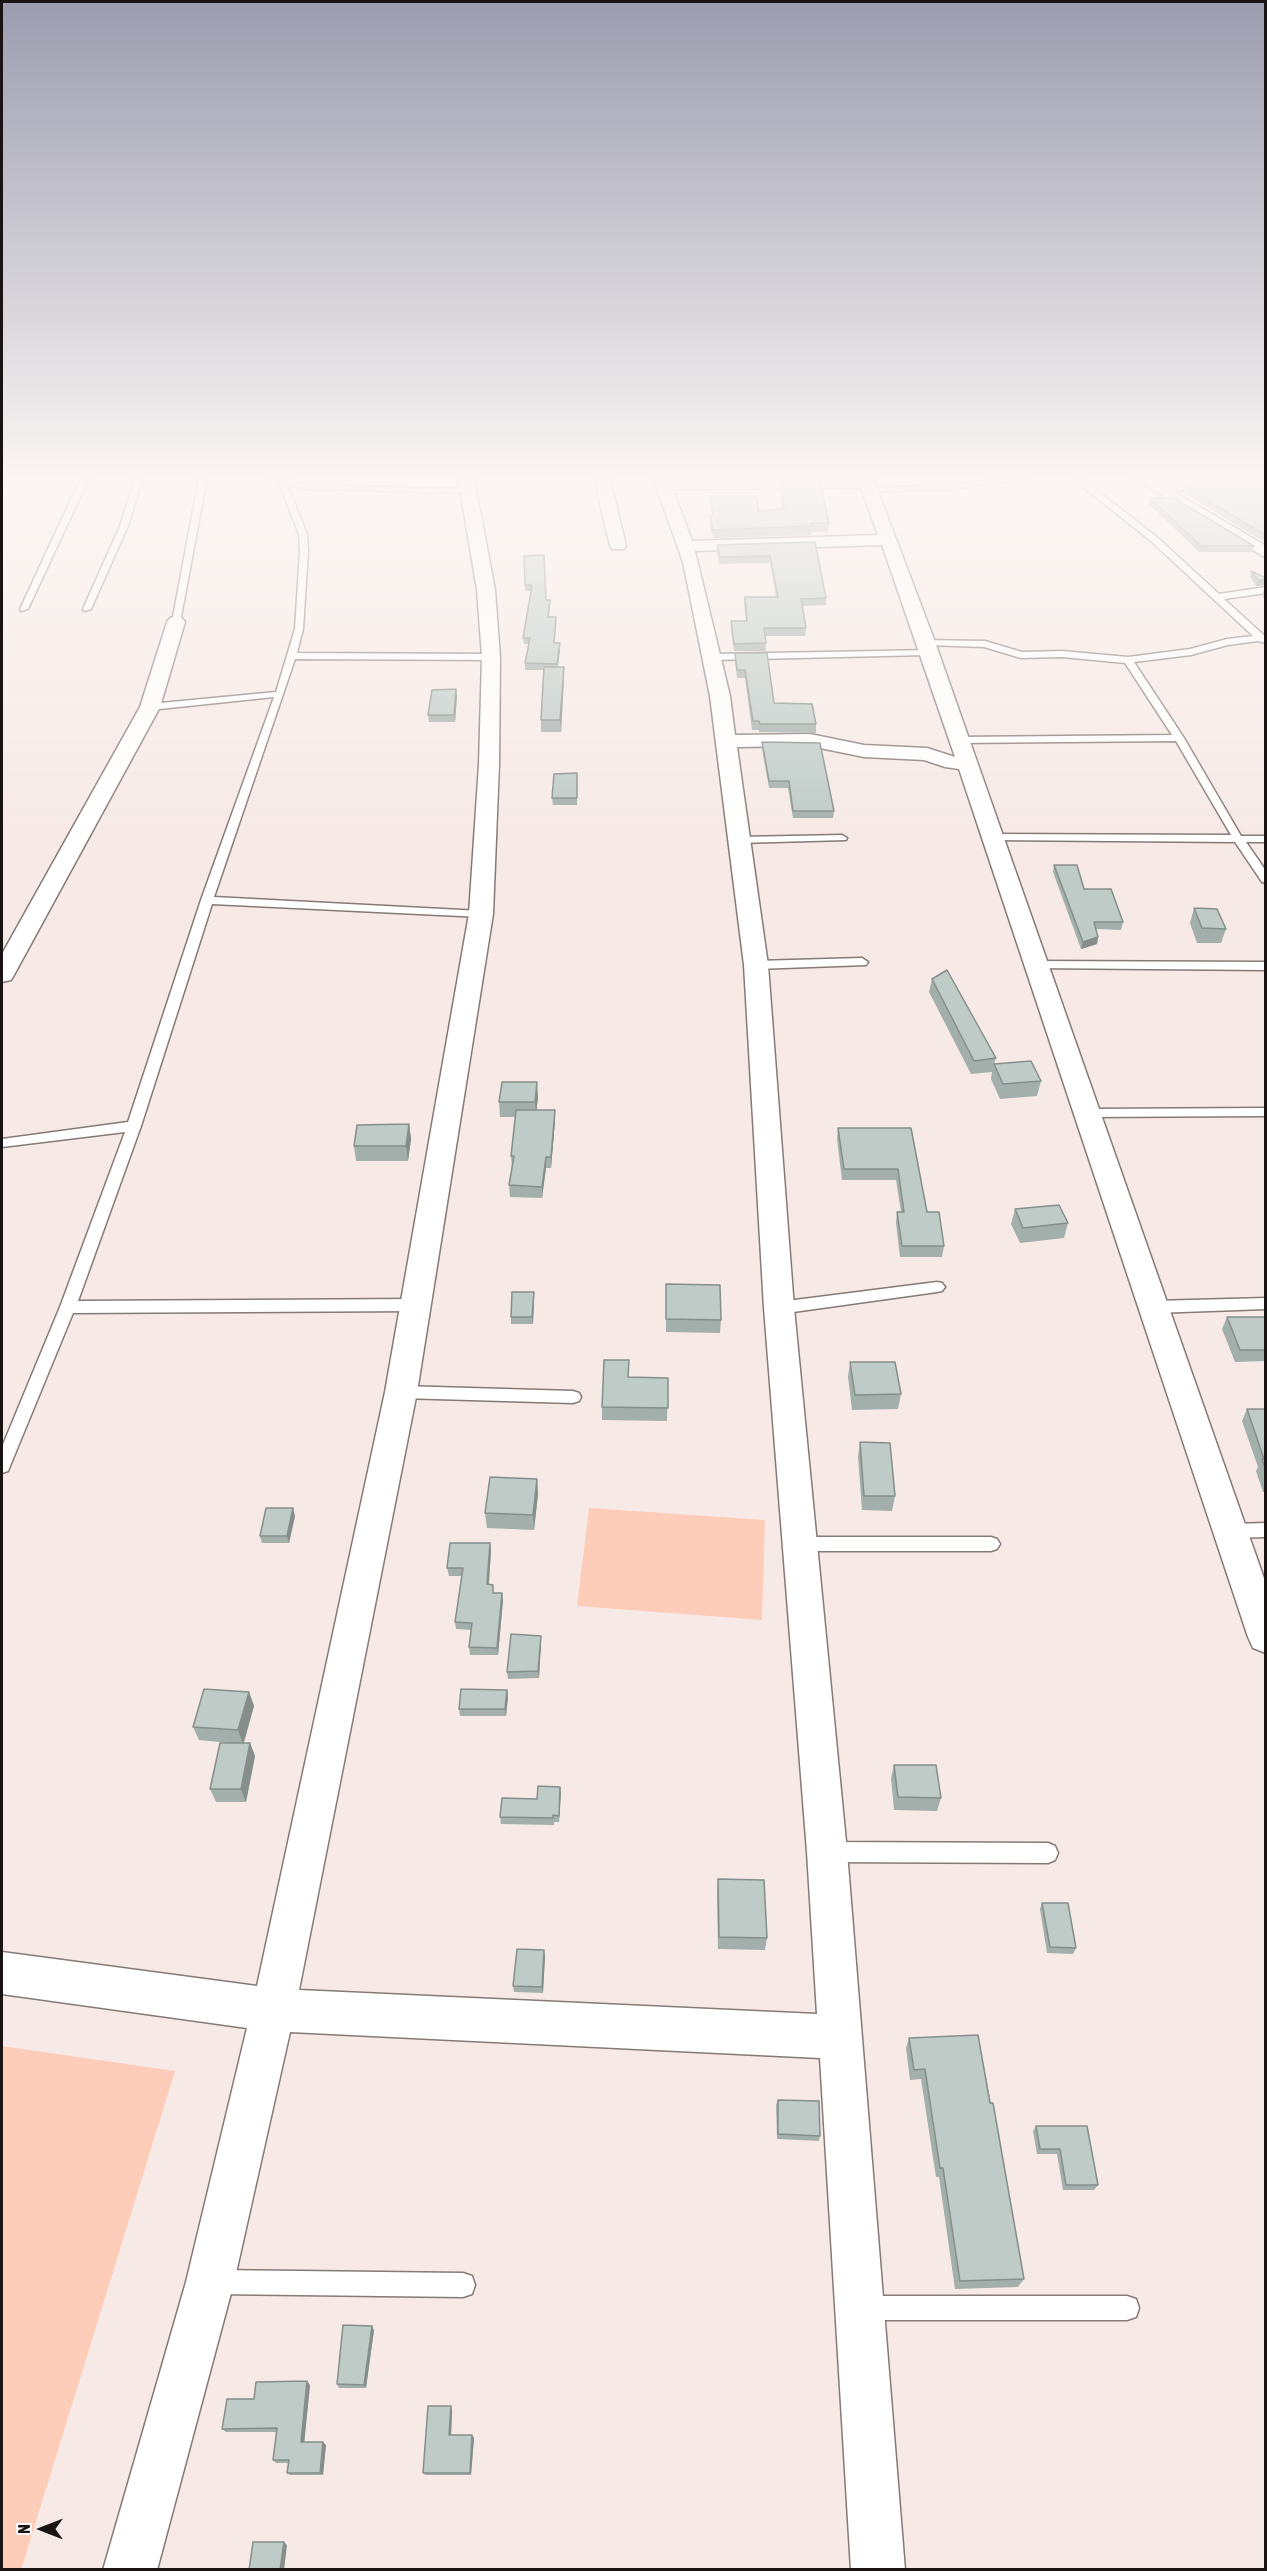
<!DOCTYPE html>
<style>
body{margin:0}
#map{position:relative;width:1267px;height:2571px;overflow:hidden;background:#f7eae6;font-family:"Asap Condensed",sans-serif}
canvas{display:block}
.frame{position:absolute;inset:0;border:3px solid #191413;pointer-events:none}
.north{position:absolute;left:12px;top:2499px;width:60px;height:60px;-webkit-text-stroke:4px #fff;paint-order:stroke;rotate:270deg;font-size:16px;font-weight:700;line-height:24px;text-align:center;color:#191413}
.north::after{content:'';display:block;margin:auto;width:21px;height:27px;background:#191413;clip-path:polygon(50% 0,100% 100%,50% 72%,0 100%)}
</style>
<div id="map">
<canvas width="1267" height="2571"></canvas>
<div class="frame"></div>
<div class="north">N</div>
</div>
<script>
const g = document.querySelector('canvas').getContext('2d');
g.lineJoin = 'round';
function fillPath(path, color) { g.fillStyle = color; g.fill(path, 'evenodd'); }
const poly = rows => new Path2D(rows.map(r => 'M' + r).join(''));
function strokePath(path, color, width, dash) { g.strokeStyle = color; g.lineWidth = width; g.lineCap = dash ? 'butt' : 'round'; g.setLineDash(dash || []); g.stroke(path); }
fillPath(poly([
 [589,1508,765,1520,762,1620,577,1606],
 [2,2046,175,2071,21,2570,2,2569]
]), '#fecdb9');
const service = poly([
 [81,478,89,478,28,609,21,611,20,609,81,478],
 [135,478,143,478,128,526,91,609,84,611,83,609,120,526,135,478],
 [199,478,207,478,180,622,176,625,172,622,199,478],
 [271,478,285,478,309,485,469,489,473,491,469,493,309,489,287,484,307,534,308,551,303,629,297,653,491,654,496,657,491,660,295,659,214,897,481,911,487,914,481,917,212,904,141,1126,78,1301,417,1299,422,1301,425,1305,422,1309,417,1311,73,1313,10,1466,8,1471,2,1473,2,1447,60,1307,125,1132,2,1147,2,1139,128,1122,201,900,274,697,150,710,145,707,150,704,276,692,295,629,300,551,299,534,278,481,271,478],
 [1006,478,1031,478,950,489,869,492,865,490,869,488,950,485,1006,478],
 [1072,478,1081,478,1158,538,1219,594,1266,587,1266,593,1224,599,1266,637,1266,643,1258,641,1228,645,1191,655,1134,662,1184,738,1241,836,1266,836,1266,842,1246,842,1266,871,1266,883,1262,882,1235,842,991,840,986,837,991,834,1231,835,1176,741,958,743,953,740,958,737,1172,735,1125,663,1062,657,1021,658,984,647,926,645,923,644,923,640,985,641,1022,652,1062,651,1128,657,1190,649,1227,639,1253,636,1152,542,1072,478],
 [1205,484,1205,488,1202,488,1160,492,1156,490,1160,488,1205,484],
 [931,650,933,652,928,655,712,660,707,657,712,654,931,650],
 [842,835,847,838,846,840,739,843,734,840,739,837,842,835],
 [862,958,868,962,866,965,756,969,750,965,756,961,862,958],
 [1035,961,1266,962,1266,970,1031,968,1029,965,1035,961],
 [1266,1108,1266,1116,1086,1117,1079,1113,1086,1109,1266,1108],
 [937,1282,942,1283,945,1287,942,1291,937,1292,779,1314,774,1312,771,1308,774,1304,779,1302,937,1282],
 [1266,1298,1266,1309,1154,1313,1149,1311,1146,1307,1149,1303,1154,1301,1266,1298],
 [401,1386,573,1391,579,1393,581,1397,579,1401,573,1403,401,1398,395,1396,393,1392,395,1388,401,1386],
 [1266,1523,1266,1537,1230,1538,1224,1536,1221,1531,1224,1526,1230,1524,1266,1523],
 [800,1537,991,1537,997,1539,1000,1544,997,1549,991,1551,800,1551,794,1549,791,1544,794,1539,800,1537],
 [827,1842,1048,1843,1055,1846,1058,1853,1055,1860,1048,1863,827,1862,820,1859,817,1852,820,1845,827,1842],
 [216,2270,463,2273,472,2276,475,2285,472,2294,463,2297,216,2294,207,2291,204,2282,207,2273,216,2270],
 [863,2296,1127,2296,1136,2299,1139,2308,1136,2317,1127,2320,863,2320,854,2317,851,2308,854,2299,863,2296]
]);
const minor = poly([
 [458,478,474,478,495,590,500,657,499,764,493,914,417,1392,299,1990,817,2014,807,1852,764,1308,744,965,710,696,683,562,653,478,669,478,669,480,873,478,935,642,1266,1584,1266,1653,1253,1648,1248,1637,959,769,945,767,924,760,864,757,810,746,737,747,768,965,794,1308,847,1852,905,2570,851,2570,820,2058,290,2032,234,2282,157,2570,103,2570,186,2282,247,2028,2,1994,2,1952,257,1986,385,1392,469,914,479,764,482,657,477,590,458,478],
 [861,488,878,535,692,541,673,489,861,488],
 [882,545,955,757,927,748,864,745,810,734,735,735,730,696,695,551,882,545],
 [594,478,610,478,626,546,624,549,612,549,610,546,594,478],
 [1133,478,1151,478,1266,546,1266,558,1133,478],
 [176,617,182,618,185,622,160,707,14,975,11,980,2,982,2,954,140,707,167,622,170,618,176,617]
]);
strokePath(service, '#857a76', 3);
strokePath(minor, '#857a76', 3);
fillPath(service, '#fff');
fillPath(minor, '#fff');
fillPath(poly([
 [1158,478,1240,478,1170,485],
 [1266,478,1266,543,1182,492,1183,486],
 [781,482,829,523,828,532,812,532,811,535,713,538,710,525,710,516,712,516,710,504,710,496,759,512,782,508,781,491],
 [1150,498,1254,546,1252,552,1199,552,1149,504],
 [815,542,826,598,826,605,803,606,806,628,805,636,765,636,766,651,734,651,731,629,731,621,746,621,744,604,745,597,776,597,770,563,719,564,717,553,717,545],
 [524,556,546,600,550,600,549,617,556,617,555,643,560,643,560,650,558,667,564,667,564,678,561,732,541,732,541,720,544,670,525,670,525,663,529,644,524,644,523,638,531,591,525,591],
 [1251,571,1266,578,1265,585,1256,586,1250,577],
 [1264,589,1266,589,1266,600,1262,596],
 [735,653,774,703,816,724,816,733,759,732,759,730,752,730,745,678,737,678,735,662],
 [456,689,457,696,455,722,429,722,428,715],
 [762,742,834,811,833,818,793,818,788,788,769,788,762,749],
 [577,773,577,805,553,805,552,798],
 [1054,865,1123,922,1121,930,1096,929,1098,937,1097,944,1081,949,1053,872],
 [1194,908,1226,929,1221,943,1197,943,1190,923],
 [932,979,996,1058,994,1064,1041,1081,1037,1096,1000,1099,991,1079,992,1072,971,1074,929,992],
 [538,1097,536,1110,555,1121,551,1168,546,1168,542,1198,510,1197,509,1185,512,1167,511,1156,515,1117,500,1117,499,1102],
 [409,1124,411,1139,408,1161,356,1161,354,1146],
 [838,1128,911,1128,927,1212,944,1246,942,1257,900,1257,896,1223,897,1212,901,1212,896,1180,842,1180,837,1139],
 [1015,1209,1068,1223,1064,1238,1020,1243,1011,1224],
 [666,1284,721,1320,720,1333,666,1332],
 [534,1299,533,1324,511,1324,511,1317],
 [1227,1317,1266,1317,1266,1361,1235,1362,1222,1329],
 [850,1362,901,1394,898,1409,852,1410,848,1377],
 [629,1377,668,1378,667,1421,602,1420,602,1407],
 [1247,1409,1266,1409,1266,1492,1263,1492,1256,1471,1258,1467,1242,1421],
 [860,1442,895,1496,892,1511,862,1510,858,1457],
 [537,1479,538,1494,534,1530,487,1528,485,1513],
 [295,1516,289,1543,262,1543,260,1536],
 [490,1543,491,1551,489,1584,494,1593,503,1600,498,1655,470,1655,469,1647,471,1630,456,1629,455,1622,462,1576,449,1576,447,1568],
 [541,1643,539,1678,508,1679,507,1672],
 [507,1690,508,1697,506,1716,460,1716,459,1709],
 [249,1692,254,1706,244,1743,250,1743,255,1756,246,1802,216,1802,210,1789,229,1743,199,1740,193,1727],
 [894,1765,941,1798,937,1811,894,1810,891,1778],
 [560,1787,559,1822,554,1822,554,1825,501,1824,500,1817],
 [718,1879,767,1938,765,1950,718,1949,717,1891],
 [1042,1903,1076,1948,1073,1954,1047,1953,1040,1909],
 [545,1956,543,1993,514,1992,513,1986],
 [978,2035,1024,2279,1018,2287,955,2289,939,2177,936,2177,921,2079,910,2080,906,2048,909,2038],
 [778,2100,820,2136,819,2141,777,2139,776,2105],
 [1036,2126,1098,2185,1094,2190,1063,2190,1057,2154,1037,2154,1033,2131],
 [374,2330,366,2388,339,2388,337,2384],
 [310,2385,304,2442,326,2445,323,2475,290,2475,287,2473,288,2463,276,2463,273,2460,277,2432,226,2432,222,2429,254,2399],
 [452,2410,451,2435,472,2435,474,2438,471,2475,425,2475,423,2473]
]), '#a3afab');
fillPath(poly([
 [1171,478,1240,478,1170,485],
 [1266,579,1265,585,1256,586,1258,580],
 [560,643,560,650,557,670,557,664],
 [564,667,564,678,561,732,560,720],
 [456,689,457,696,455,722,454,715],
 [1098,937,1097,944,1081,949,1083,942],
 [537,1082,538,1097,536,1117,535,1102],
 [555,1110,555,1121,551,1168,551,1157],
 [409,1124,411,1139,408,1161,406,1146],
 [546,1157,546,1168,542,1198,542,1187],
 [534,1292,534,1299,533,1324,532,1317],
 [537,1479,538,1494,534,1530,533,1515],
 [293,1508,295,1516,289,1543,287,1536],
 [490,1543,491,1551,488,1592,487,1584],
 [502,1593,503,1600,498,1655,497,1648],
 [541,1636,541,1643,539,1678,538,1671],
 [507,1690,508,1697,506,1716,505,1709],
 [249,1692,254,1706,243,1744,238,1730],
 [250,1743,255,1756,246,1802,241,1789],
 [560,1787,561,1793,559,1822,559,1816],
 [544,1950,545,1956,543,1993,542,1987],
 [372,2326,374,2330,366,2388,364,2385],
 [307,2381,310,2385,304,2445,301,2442],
 [451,2406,452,2410,451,2438,449,2435],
 [472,2435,474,2438,471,2475,470,2473],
 [323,2442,326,2445,323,2475,320,2473],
 [284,2542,287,2545,284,2570,280,2570]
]), '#858e8b');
const building = poly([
 [1266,478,1266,535,1183,486,1262,478,1266,478],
 [781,482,820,482,829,523,812,523,812,526,713,530,710,516,713,516,710,496,756,496,759,512,784,508,781,482],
 [1150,498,1174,498,1254,546,1201,546,1150,498],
 [815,542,826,598,801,599,806,628,764,628,766,643,734,644,731,621,747,621,745,597,778,597,770,556,720,557,717,545,815,542],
 [544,555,546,600,550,600,548,617,556,617,554,643,560,643,557,664,525,663,530,638,523,638,532,585,525,585,524,556,544,555],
 [1251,571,1266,578,1266,579,1258,580,1251,571],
 [735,653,767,653,774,703,812,704,816,724,760,724,759,721,753,721,745,670,737,670,735,653],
 [544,667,564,667,560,720,541,720,544,667],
 [456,689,454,715,428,715,432,690,456,689],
 [762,742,820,743,834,811,793,811,789,781,769,781,762,742],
 [577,773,577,798,552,798,554,774,577,773],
 [1054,865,1077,865,1084,889,1111,889,1123,922,1094,922,1098,937,1083,942,1054,865],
 [1194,908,1217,909,1226,929,1202,928,1194,908],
 [947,970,996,1058,974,1061,932,979,947,970],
 [1031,1061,1041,1081,1003,1084,994,1064,1031,1061],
 [502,1082,537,1082,535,1102,499,1102,502,1082],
 [516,1110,555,1110,551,1157,546,1157,542,1187,509,1185,514,1156,511,1156,516,1110],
 [409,1124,406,1146,354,1146,357,1125,409,1124],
 [838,1128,911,1128,927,1212,939,1212,944,1246,902,1246,897,1212,904,1212,898,1169,844,1169,838,1128],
 [1059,1205,1068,1223,1023,1228,1015,1209,1059,1205],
 [666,1284,720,1285,721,1320,666,1319,666,1284],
 [512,1292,534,1292,532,1317,511,1317,512,1292],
 [1227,1317,1266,1317,1266,1350,1240,1350,1227,1317],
 [604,1360,629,1360,628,1377,668,1378,668,1408,602,1407,604,1360],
 [850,1362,895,1362,901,1394,855,1395,850,1362],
 [1247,1409,1266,1409,1266,1471,1262,1459,1264,1459,1247,1409],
 [860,1442,890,1443,895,1496,864,1496,860,1442],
 [490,1477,537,1479,533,1515,485,1513,490,1477],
 [266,1508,293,1508,287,1536,260,1536,266,1508],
 [450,1543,490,1543,487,1584,493,1585,493,1593,502,1593,497,1648,469,1647,472,1623,455,1622,463,1568,447,1568,450,1543],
 [511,1634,541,1636,538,1671,507,1672,511,1634],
 [204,1689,249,1692,238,1730,193,1727,204,1689],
 [461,1689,507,1690,505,1709,459,1709,461,1689],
 [220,1743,250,1743,241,1789,210,1789,220,1743],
 [894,1765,936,1765,941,1798,898,1797,894,1765],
 [538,1786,560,1787,559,1816,553,1815,553,1818,500,1817,502,1798,537,1799,538,1786],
 [718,1879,764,1880,767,1938,719,1937,718,1879],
 [1042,1903,1068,1903,1076,1948,1050,1947,1042,1903],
 [517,1949,544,1950,542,1987,513,1986,517,1949],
 [978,2035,990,2103,993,2103,1024,2279,960,2281,943,2168,940,2168,925,2069,914,2070,909,2038,978,2035],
 [778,2100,819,2101,820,2136,778,2134,778,2100],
 [1036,2126,1087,2126,1098,2185,1066,2185,1060,2149,1040,2149,1036,2126],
 [343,2325,372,2326,364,2385,337,2384,343,2325],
 [307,2381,301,2442,323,2442,320,2473,287,2473,289,2460,273,2460,277,2428,222,2429,227,2399,254,2399,256,2382,307,2381],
 [428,2406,451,2406,449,2435,472,2435,470,2473,423,2473,428,2406],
 [253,2542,284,2542,280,2570,249,2570,253,2542]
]);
fillPath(building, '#becbc7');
strokePath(building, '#858e8b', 1.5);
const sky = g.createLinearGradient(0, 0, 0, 838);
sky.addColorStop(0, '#9b9caf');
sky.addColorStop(0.57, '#fbf6f4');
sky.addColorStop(1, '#fbf6f400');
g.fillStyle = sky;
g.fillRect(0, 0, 1267, 838);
</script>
